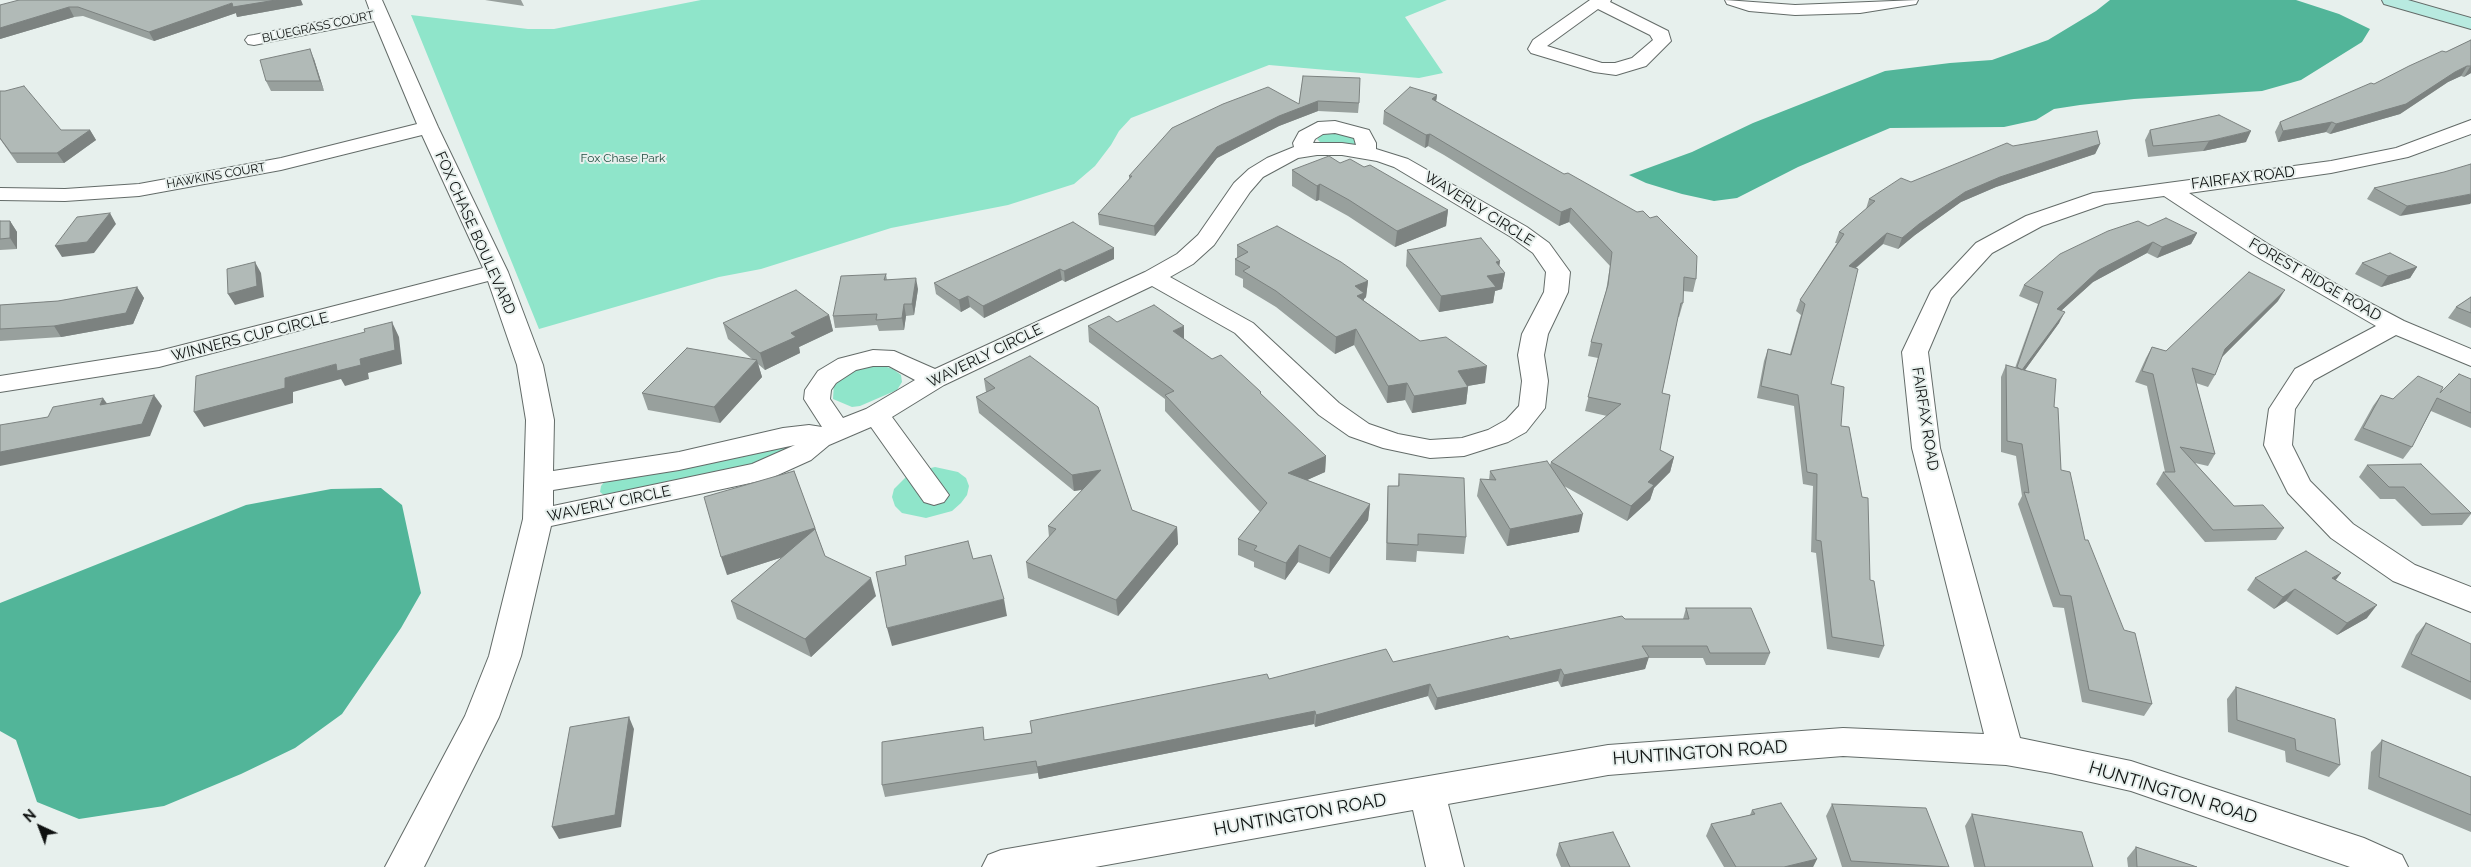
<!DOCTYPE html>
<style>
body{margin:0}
#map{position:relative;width:2471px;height:867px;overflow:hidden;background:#e7f0ed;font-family:Raleway,sans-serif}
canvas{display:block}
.north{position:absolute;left:15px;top:802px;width:50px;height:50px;-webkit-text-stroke:4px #e7f0ed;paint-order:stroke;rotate:317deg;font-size:14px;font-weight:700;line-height:20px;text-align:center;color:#0f1211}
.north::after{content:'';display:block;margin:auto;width:18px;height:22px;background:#0f1211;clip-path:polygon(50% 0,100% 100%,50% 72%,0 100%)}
</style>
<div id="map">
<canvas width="2471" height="867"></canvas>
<div class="north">N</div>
</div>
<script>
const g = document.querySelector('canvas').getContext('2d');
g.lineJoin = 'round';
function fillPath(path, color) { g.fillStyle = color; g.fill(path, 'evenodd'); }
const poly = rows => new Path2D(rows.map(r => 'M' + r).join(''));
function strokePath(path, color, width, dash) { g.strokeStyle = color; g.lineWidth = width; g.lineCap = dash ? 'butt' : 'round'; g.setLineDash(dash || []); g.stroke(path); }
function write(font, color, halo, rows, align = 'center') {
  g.font = font + ' Raleway,sans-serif'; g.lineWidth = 4; g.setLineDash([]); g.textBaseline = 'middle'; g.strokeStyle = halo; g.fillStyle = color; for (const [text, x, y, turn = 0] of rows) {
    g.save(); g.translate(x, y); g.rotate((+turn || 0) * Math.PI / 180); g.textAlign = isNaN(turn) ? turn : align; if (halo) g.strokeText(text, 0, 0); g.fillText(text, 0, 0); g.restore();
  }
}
fillPath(poly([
 [701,0,1447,0,1405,17,1443,73,1419,78,1269,65,1131,118,1119,131,1111,145,1095,166,1074,184,1008,205,891,228,761,269,719,277,539,329,411,15,528,29,554,29],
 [1338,132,1356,139,1355,145,1322,144,1317,139,1324,133],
 [884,366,893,369,901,375,902,382,897,390,860,406,852,407,833,399,834,383,841,376,862,367],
 [786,443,792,448,779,457,728,472,605,496,600,492,601,486,605,481],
 [935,467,958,472,966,478,969,486,967,495,961,503,952,511,926,518,902,513,895,506,892,497,894,489,910,473]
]), '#8fe5ca');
fillPath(poly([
 [2110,0,2296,0,2339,14,2370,29,2362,42,2301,80,2262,91,2134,99,2080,105,2054,109,2036,120,2004,127,1890,128,1798,167,1737,198,1714,201,1682,194,1646,183,1629,175,1692,152,1753,123,1885,71,1950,63,1992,60,2048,40,2096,11],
 [381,488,402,505,421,593,401,628,342,714,295,748,241,774,164,806,79,819,37,802,16,740,0,731,0,603,246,505,331,489]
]), '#52b599');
const street = poly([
 [366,0,382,0,438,127,508,272,543,365,554,420,553,471,679,452,783,428,809,425,822,427,804,399,805,390,818,371,838,359,873,350,894,351,935,369,1145,272,1177,254,1198,235,1234,183,1249,169,1267,158,1294,147,1293,143,1299,132,1318,122,1335,121,1369,130,1376,143,1376,149,1408,159,1527,227,1549,243,1570,272,1568,292,1548,334,1544,355,1548,381,1545,408,1526,432,1508,442,1464,456,1430,458,1383,448,1349,436,1319,415,1235,333,1152,286,944,385,892,417,944,488,949,495,944,502,934,505,924,502,871,427,829,445,811,460,769,479,551,526,521,656,499,717,424,867,385,867,465,716,489,656,523,519,526,420,517,365,488,281,159,367,0,392,0,376,159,351,483,268,422,135,281,170,139,196,65,201,0,200,0,188,65,189,139,184,281,158,417,124,374,21,254,45,248,44,245,40,248,36,254,35,370,11,366,0],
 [1335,133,1354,138,1356,145,1342,143,1313,143,1315,139,1323,134,1335,133],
 [1317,155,1342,155,1377,161,1394,167,1511,237,1533,253,1546,272,1544,292,1522,334,1518,355,1522,381,1519,406,1506,420,1488,430,1462,438,1430,440,1398,434,1369,424,1339,403,1253,323,1170,277,1193,264,1214,245,1250,192,1263,177,1298,158,1317,155],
 [873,366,889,366,915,380,866,409,843,418,830,399,831,390,836,383,856,370,873,366],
 [795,445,752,464,553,506,553,490,679,470,795,445],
 [1590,0,1611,0,1610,2,1668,31,1671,41,1646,66,1616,75,1594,72,1531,53,1528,49,1533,40,1590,0],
 [1598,9,1650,35,1653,40,1632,58,1615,63,1602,63,1547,46,1598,9],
 [1725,0,1795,5,1918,0,1916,4,1910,5,1860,13,1795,15,1749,11,1727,4,1725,0],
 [2471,120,2471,134,2408,157,2331,173,2189,193,2268,244,2355,295,2404,321,2471,349,2471,366,2396,335,2314,380,2295,409,2292,445,2310,481,2353,524,2415,565,2471,587,2471,612,2393,581,2331,538,2288,493,2264,445,2269,409,2295,369,2376,326,2252,254,2164,196,2105,204,2042,226,1992,253,1951,298,1928,352,1940,448,2020,738,2131,761,2364,838,2402,855,2408,867,2350,867,2131,791,2051,773,2006,765,1843,756,1608,775,1448,804,1464,867,1426,867,1413,810,1095,867,982,867,988,855,1001,850,1608,745,1843,728,1984,734,1912,448,1902,352,1931,291,1976,243,2026,216,2093,193,2331,161,2396,148,2471,120]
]);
const secondary = poly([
 [2382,0,2408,0,2471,18,2471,29,2384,4,2382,0]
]);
strokePath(street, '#636b68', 2);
strokePath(secondary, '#636b68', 2);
fillPath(street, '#fff');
fillPath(secondary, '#b8eae0');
fillPath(poly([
 [485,0,521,0,524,6],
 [0,5,303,5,237,17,236,13,154,41,83,16,74,17,0,39],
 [2471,40,2471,73,2464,77,2461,76,2448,82,2400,114,2330,134,2326,132,2278,142,2275,132,2280,122,2374,84,2446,52],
 [314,59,324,91,271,91,266,81],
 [1303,76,1359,103,1358,113,1318,111,1279,126,1217,158,1155,236,1099,225,1098,214,1129,180,1129,176,1299,104],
 [0,91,61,130,90,130,96,140,64,163,17,163,0,139],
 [1437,95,1436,102,1696,279,1693,292,1683,291,1683,303,1679,317,1678,317,1662,393,1660,450,1674,457,1670,472,1654,488,1650,500,1627,521,1564,486,1579,532,1507,546,1477,496,1480,479,1489,480,1490,471,1550,465,1551,462,1607,416,1585,411,1598,358,1588,356,1591,342,1606,291,1610,266,1569,222,1559,226,1444,155,1428,146,1425,148,1383,124,1384,111],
 [2150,130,2246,142,2203,151,2148,157,2145,140],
 [2100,144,2095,154,1996,187,1961,202,1915,235,1898,249,1883,244,1856,268,1831,384,1841,426,1870,580,1884,646,1879,658,1827,649,1816,553,1811,552,1813,486,1803,484,1794,406,1757,398,1764,361,1768,349,1790,354,1801,315,1796,311,1800,300,1837,243,1835,243,1839,232,1866,209,1869,199,1911,182,2013,146],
 [1340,163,1364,167,1448,210,1446,226,1395,247,1348,216,1319,200,1316,201,1292,186,1292,170],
 [2444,172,2400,216,2367,199,2374,188],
 [0,221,10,221,17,232,17,249,0,250],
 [2148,226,2197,233,2191,244,2157,258,2147,253,2093,282,2062,310,2059,323,2025,370,2054,407,2061,470,2085,540,2152,704,2144,716,2082,702,2064,608,2053,607,2018,504,2022,496,2016,456,2001,452,2001,377,2006,365,2015,368,2038,304,2019,296,2024,285],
 [1237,245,1368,281,1366,297,1363,300,1420,341,1485,383,1467,386,1468,387,1466,404,1412,413,1405,400,1387,403,1354,345,1335,354,1276,307,1243,287,1243,279,1235,275,1235,259,1237,258],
 [1407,250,1500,261,1499,266,1505,273,1502,289,1495,291,1493,303,1439,312,1406,266],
 [1114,259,1065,282,1062,280,984,318,970,307,961,312,936,294,934,283],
 [2362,263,2417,267,2410,278,2381,287,2355,274],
 [886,274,887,280,918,289,914,315,906,316,904,330,879,331,877,325,835,328,833,316],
 [137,287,144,298,133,324,61,337,0,341,0,305,58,301],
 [2471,297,2471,328,2448,318,2456,307],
 [2278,301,2222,357,2215,375,2208,387,2196,383,2215,454,2208,466,2195,463,2234,506,2284,528,2276,540,2205,542,2156,484,2163,472,2165,472,2147,386,2135,382,2146,358,2152,347,2166,351],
 [829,315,833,331,799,347,800,353,765,370,758,364,762,377,720,423,648,410,642,393,752,359,728,339,723,323],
 [1117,322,1184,339,1261,395,1326,456,1325,472,1307,480,1370,504,1368,520,1329,574,1298,562,1285,580,1254,567,1254,562,1238,555,1238,539,1260,512,1165,411,1165,399,1089,342,1088,326],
 [1030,356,1132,510,1177,527,1178,544,1118,616,1028,578,1026,562,1049,537,1048,526,1082,490,1074,491,979,413,976,397,986,392,984,379],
 [2471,379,2471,428,2431,411,2412,447,2403,459,2354,440,2373,406,2381,395,2393,399,2440,393],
 [2367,465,2471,513,2471,514,2462,525,2422,526,2395,499,2380,499,2359,477],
 [794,471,825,556,876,596,811,657,737,619,731,601,783,557,727,575],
 [1399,474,1466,537,1464,554,1417,551,1416,562,1386,560,1387,503,1388,486,1398,486],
 [2255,578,2336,580,2367,618,2337,635,2286,601,2274,609,2247,590],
 [1686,608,1770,653,1765,665,1706,665,1703,658,1648,658,1645,669,1561,687,1558,681,1435,710,1428,696,1315,727,1314,724,1039,779,1038,773,885,797,882,785,985,740,1032,733,1269,679,1393,662,1510,639,1625,619,1683,619],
 [2426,623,2471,644,2471,700,2401,667,2416,635],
 [2236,687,2340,765,2329,777,2286,762,2285,751,2228,732,2227,699],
 [2382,740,2471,777,2471,832,2368,789,2371,752],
 [1832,804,1949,867,1842,867,1826,816],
 [1752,810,1817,859,1813,867,1724,867,1706,836,1711,824,1750,815],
 [1972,814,2093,867,1974,867,1965,826],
 [1559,843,1630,867,1561,867,1556,855],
 [2136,847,2197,867,2128,867,2127,858]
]), '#98a09d');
fillPath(poly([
 [276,0,301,0,303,5,237,17,236,13,154,41,149,32,232,3],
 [69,7,74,17,0,39,0,28],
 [310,49,314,59,324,91,320,81],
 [2467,66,2461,76,2448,82,2400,114,2330,134,2336,124,2455,72],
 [2471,66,2471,73,2464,77,2470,67],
 [1437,95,1435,107,1432,99],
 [1318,101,1318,111,1279,126,1217,158,1155,236,1154,226,1217,147,1279,116],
 [2332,122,2326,132,2278,142,2283,131],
 [90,130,96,140,64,163,57,153],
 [2251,131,2246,142,2203,151,2209,141],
 [1430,134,1428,146,1425,148,1426,135],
 [2100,144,2095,154,1996,187,1961,202,1915,235,1898,249,1902,238,1919,224,1965,192,2000,177],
 [1320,184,1319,200,1316,201,1317,186],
 [2471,194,2471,203,2470,204,2400,216,2407,206],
 [1571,208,1569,222,1559,226,1561,212],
 [1448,210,1446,226,1395,247,1397,231],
 [110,213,116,224,94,253,62,257,55,246],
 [10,221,17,232,17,249,10,238],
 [1887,233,1883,244,1845,277,1849,266],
 [2197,233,2191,244,2157,258,2162,247],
 [2153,242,2147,253,2093,282,2051,320,2057,309,2099,270],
 [1114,248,1114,259,1065,282,1064,271],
 [1500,261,1498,274,1505,273,1502,289,1495,291,1493,303,1439,312,1441,296,1487,276,1496,262],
 [255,262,261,273,264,297,235,305,228,294],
 [2417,267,2410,278,2381,287,2388,276],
 [1060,269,1062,280,984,318,983,306],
 [916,278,918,289,914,315,912,304],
 [1368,281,1366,297,1364,299,1363,309,1356,312,1355,286],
 [137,287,144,298,133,324,61,337,54,326],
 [2285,290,2278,301,2218,361,2225,349],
 [968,296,970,307,961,312,959,300],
 [904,304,906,316,904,330,902,318],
 [2065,312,2059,323,2017,381,2022,370],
 [829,315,833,331,799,347,800,353,765,370,760,353,791,333],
 [392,322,399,337,402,364,368,373,369,379,345,386,341,379,293,392,293,403,204,427,194,412,285,378,336,364,360,359],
 [1184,326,1184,341,1173,331],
 [1356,329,1354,345,1335,354,1336,337],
 [757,360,762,377,720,423,714,407],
 [1487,366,1485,383,1456,388,1458,371],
 [1407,383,1405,400,1387,403,1388,386],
 [1468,387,1466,404,1412,413,1414,396],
 [154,395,162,406,150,436,0,466,0,452],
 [103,398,111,409,100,405],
 [1326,456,1325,472,1287,489,1288,473],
 [1674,457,1670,472,1654,488,1650,500,1627,521,1631,506,1648,482],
 [1101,470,1103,486,1074,491,1072,475],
 [1370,504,1368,520,1329,574,1330,558],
 [1583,514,1579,532,1507,546,1510,529],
 [1177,527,1178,544,1118,616,1116,600],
 [815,528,820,545,727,575,721,557],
 [1299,545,1298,562,1285,580,1286,563],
 [2341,573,2332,585,2332,578],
 [871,578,876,596,811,657,805,639],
 [2295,589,2286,601,2274,609,2283,597],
 [1004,599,1007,616,892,646,887,628],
 [2377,605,2367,618,2337,635,2347,623],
 [1649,657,1645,669,1561,687,1564,675],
 [1561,669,1558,681,1435,710,1437,698],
 [1430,684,1428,696,1315,727,1316,715],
 [1315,711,1314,724,1039,779,1037,767],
 [629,717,634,729,621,827,559,839,552,827],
 [1817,859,1813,867,1784,867]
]), '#7c8280');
const building = poly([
 [19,0,276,0,233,7,232,3,149,32,78,7,69,7,0,28,0,5,19,0],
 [2471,40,2471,66,2467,66,2455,72,2406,104,2336,124,2332,122,2283,131,2280,122,2371,83,2374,84,2409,66,2442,51,2446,52,2471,40],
 [310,49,320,81,266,81,260,60,310,49],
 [1303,76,1360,78,1359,103,1318,101,1279,116,1217,147,1154,226,1098,214,1132,176,1129,176,1172,128,1223,104,1268,87,1299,104,1303,76],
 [24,86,61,130,90,130,57,153,11,153,0,138,0,91,5,91,24,86],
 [1410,87,1437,95,1432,99,1564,174,1568,173,1637,212,1643,211,1650,218,1657,216,1697,256,1696,279,1684,277,1683,303,1681,303,1662,393,1670,395,1660,450,1674,457,1648,482,1654,485,1631,506,1551,462,1621,404,1588,397,1602,344,1591,342,1608,285,1612,252,1571,208,1561,212,1445,143,1430,134,1426,135,1384,111,1410,87],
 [2219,115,2251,131,2209,141,2153,146,2150,130,2219,115],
 [2097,131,2100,144,2000,177,1965,192,1919,224,1902,238,1887,233,1849,266,1858,269,1831,384,1844,387,1841,426,1849,427,1862,497,1868,498,1870,580,1874,581,1884,646,1832,637,1821,541,1816,540,1817,474,1807,472,1798,395,1761,386,1768,349,1791,355,1805,304,1800,300,1844,234,1839,232,1875,201,1869,199,1901,178,1911,182,2007,143,2013,146,2097,131],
 [1329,156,1340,163,1350,159,1364,167,1370,165,1448,210,1397,231,1349,200,1320,184,1317,186,1292,170,1329,156],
 [2471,164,2471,194,2407,206,2374,188,2444,172,2471,164],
 [110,213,87,242,55,246,77,217,110,213],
 [2166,218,2197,233,2162,247,2153,242,2099,270,2057,309,2065,312,2022,370,2017,367,2043,292,2024,285,2060,254,2108,231,2138,221,2148,226,2166,218],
 [0,221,10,221,10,238,0,239,0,221],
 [1073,222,1114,248,1064,271,1060,269,983,306,968,296,959,300,934,283,1073,222],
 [1277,226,1341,262,1368,281,1355,286,1364,293,1357,296,1420,341,1446,337,1487,366,1458,371,1468,387,1414,396,1407,383,1388,386,1356,329,1336,337,1276,291,1243,271,1250,267,1235,259,1248,252,1237,245,1277,226],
 [1481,238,1500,261,1496,262,1505,273,1487,276,1496,287,1441,296,1407,250,1481,238],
 [2390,253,2417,267,2388,276,2362,263,2390,253],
 [255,262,257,286,228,294,227,269,255,262],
 [2249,272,2285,290,2225,349,2215,375,2192,368,2215,454,2180,447,2234,506,2263,505,2284,528,2213,530,2163,472,2175,472,2153,374,2142,371,2152,347,2166,351,2249,272],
 [886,274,884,280,916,278,912,304,904,304,902,318,876,320,877,314,833,316,841,276,886,274],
 [137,287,126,313,54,326,0,329,0,305,58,301,137,287],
 [796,290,829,315,791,333,796,337,760,353,723,323,796,290],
 [2471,297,2471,313,2456,307,2471,297],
 [1154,305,1184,326,1173,331,1212,359,1221,355,1261,392,1260,393,1326,456,1288,473,1370,504,1330,558,1299,545,1286,563,1254,550,1257,546,1238,539,1267,503,1165,395,1174,391,1088,326,1109,316,1117,322,1154,305],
 [392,322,395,350,360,359,361,365,337,371,336,364,285,378,285,388,194,412,196,376,365,332,364,329,392,322],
 [687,348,757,360,714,407,642,393,687,348],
 [1030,356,1098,407,1132,510,1177,527,1116,600,1026,562,1056,529,1048,526,1101,470,1072,475,976,397,995,388,984,379,1030,356],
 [2006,365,2056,379,2054,407,2058,408,2061,470,2070,472,2085,540,2088,540,2124,630,2135,633,2152,704,2089,690,2071,596,2060,595,2024,492,2029,493,2022,444,2007,441,2006,365],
 [2459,374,2471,379,2471,413,2437,398,2412,447,2363,428,2381,395,2393,399,2418,376,2443,387,2440,393,2459,374],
 [154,395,142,424,0,452,0,425,48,417,53,407,103,398,100,405,154,395],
 [1547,461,1583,514,1510,529,1480,479,1496,480,1490,471,1547,461],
 [2421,464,2471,513,2431,514,2404,487,2389,487,2367,465,2421,464],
 [794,471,815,528,721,557,704,497,794,471],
 [1399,474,1464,478,1466,537,1418,534,1418,545,1387,543,1388,486,1399,486,1399,474],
 [815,529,825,556,871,578,805,639,731,601,815,529],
 [968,541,973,559,991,555,1004,599,887,628,876,572,906,565,905,556,968,541],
 [2306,551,2341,573,2332,578,2377,605,2347,623,2295,589,2283,597,2255,578,2306,551],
 [1686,608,1751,608,1770,653,1710,653,1707,646,1642,646,1649,657,1564,675,1561,669,1437,698,1430,684,1316,715,1315,711,1037,767,1036,761,882,785,882,742,983,727,984,740,1032,733,1030,721,1267,674,1269,679,1386,649,1393,662,1508,636,1510,639,1622,616,1625,619,1689,619,1686,608],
 [2426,623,2471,644,2471,682,2411,654,2426,623],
 [2236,687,2335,719,2340,765,2296,750,2295,739,2237,720,2236,687],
 [629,717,615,815,552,827,570,727,629,717],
 [2382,740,2471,777,2471,815,2379,777,2382,740],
 [1781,803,1817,859,1784,867,1736,867,1711,824,1755,814,1752,810,1781,803],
 [1832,804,1926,808,1949,867,1851,861,1832,804],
 [1972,814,2082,832,2093,867,1985,867,1972,814],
 [1613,832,1630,867,1570,867,1559,843,1613,832],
 [2136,847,2197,867,2137,867,2136,847]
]);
fillPath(building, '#b1bab7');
strokePath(building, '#7c8280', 1);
write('12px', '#0f1211', '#e7f0ed', [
 ["BLUEGRASS COURT",318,27,-12],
 ["HAWKINS COURT",216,176,-10]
]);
write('12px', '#255043', '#e7f0ed', [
 ["Fox Chase Park",623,158]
]);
write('15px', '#0f1211', '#e7f0ed', [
 ["FAIRFAX ROAD",2243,178,-7],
 ["WAVERLY CIRCLE",1479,209,32],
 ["FOX CHASE BOULEVARD",475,233,66],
 ["FOREST RIDGE ROAD",2315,280,30],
 ["WINNERS CUP CIRCLE",250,337,-14],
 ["WAVERLY CIRCLE",985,356,-26],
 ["FAIRFAX ROAD",1925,419,81],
 ["WAVERLY CIRCLE",609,504,-12]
]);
write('18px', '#0f1211', '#e7f0ed', [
 ["HUNTINGTON ROAD",1700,753,-4],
 ["HUNTINGTON ROAD",2173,793,17],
 ["HUNTINGTON ROAD",1300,815,-10]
]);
</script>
